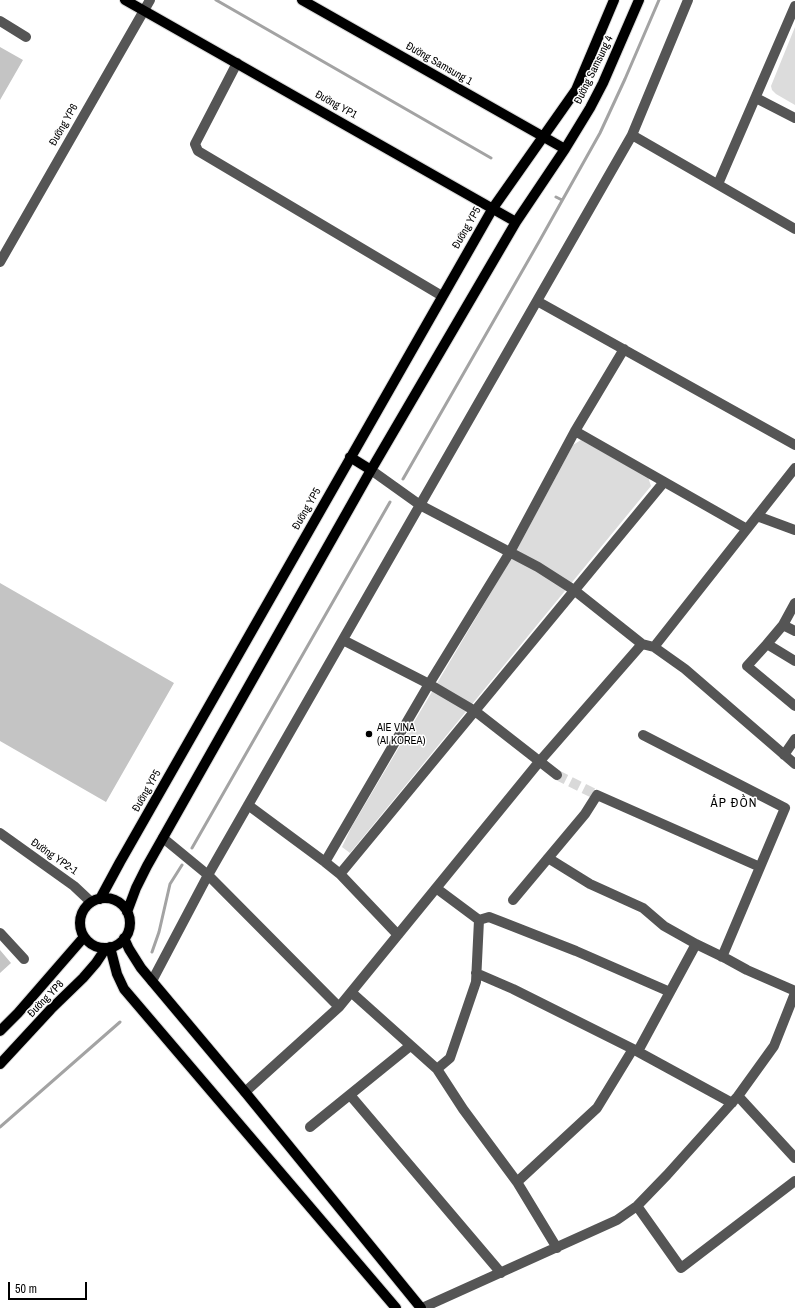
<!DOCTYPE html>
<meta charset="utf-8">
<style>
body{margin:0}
#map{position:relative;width:795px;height:1308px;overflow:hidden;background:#fff;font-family:"Archivo Narrow",sans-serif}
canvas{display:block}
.scale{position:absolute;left:8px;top:1282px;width:79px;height:18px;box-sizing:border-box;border:2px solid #000;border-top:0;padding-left:5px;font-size:12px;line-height:14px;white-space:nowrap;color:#000;-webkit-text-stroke:3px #fff;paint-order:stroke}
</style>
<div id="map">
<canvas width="795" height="1308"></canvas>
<div class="scale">50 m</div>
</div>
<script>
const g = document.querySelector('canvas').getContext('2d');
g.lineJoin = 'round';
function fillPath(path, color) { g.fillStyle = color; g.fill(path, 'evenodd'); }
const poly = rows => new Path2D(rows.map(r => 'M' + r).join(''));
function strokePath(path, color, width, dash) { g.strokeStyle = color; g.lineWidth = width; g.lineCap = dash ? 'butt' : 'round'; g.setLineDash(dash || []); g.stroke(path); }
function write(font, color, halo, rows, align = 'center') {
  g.font = font + ' "Archivo Narrow",sans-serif'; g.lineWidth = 3; g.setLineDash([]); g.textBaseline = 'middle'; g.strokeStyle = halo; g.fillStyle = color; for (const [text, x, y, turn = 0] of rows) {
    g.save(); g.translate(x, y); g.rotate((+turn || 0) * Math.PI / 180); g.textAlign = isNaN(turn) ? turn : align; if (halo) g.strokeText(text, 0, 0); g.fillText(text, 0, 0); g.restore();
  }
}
fillPath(poly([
 [795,27,795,105,776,94,772,90,771,86],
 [581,440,648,477,651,486,350,853,342,847,351,828,518,547,573,445]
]), '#dcdcdc');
strokePath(poly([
 [216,0,491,158],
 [556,197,562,200],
 [403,479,540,240,600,133,625,79,659,0],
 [192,848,390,502],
 [152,952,159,932,170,884,182,865],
 [0,1127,120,1022]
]), '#a3a3a3', 3);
fillPath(poly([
 [0,47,23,60,0,100],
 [0,583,174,683,106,802,0,741],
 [0,950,11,963,0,973]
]), '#c4c4c4');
strokePath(poly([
 [557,775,597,795]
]), '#d9d9d9', 10, [10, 5]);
const major = poly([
 [125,0,516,222],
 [302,0,565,149],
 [350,457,371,470],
 '80 923a25 25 0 1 1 50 0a25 25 0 1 1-50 0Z',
 [100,899,120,862,493,208,576,90,614,0],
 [127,912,136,888,147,866,371,470,516,222,565,149,590,108,603,83,639,0],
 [124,938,129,949,141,968,245,1092,421,1308],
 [110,947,117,974,124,989,396,1308],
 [0,1031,18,1013,84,937],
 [0,1064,51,1009,83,978,96,963,106,948]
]);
strokePath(major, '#dbdbdb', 12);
strokePath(poly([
 [0,21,26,37],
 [237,63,195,144,198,151,442,296],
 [756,98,795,118],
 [632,135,795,229],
 [718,184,795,6],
 [0,262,150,0],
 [537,301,795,445],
 [575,431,747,529],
 [371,470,420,505,538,567,574,590,642,644,654,647,685,669,795,764],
 [757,516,795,530],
 [795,603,783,625,795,631],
 [783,625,767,644,795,661],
 [343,640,429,684,475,711,557,775],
 [767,644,747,666,795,706],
 [654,647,795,468],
 [643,735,785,808,722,957],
 [784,755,795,739],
 [248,805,325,862,340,874,398,935],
 [0,833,74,886,91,902],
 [163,838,208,875,339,1007,539,762,642,644],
 [548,858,590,884,643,908,664,926,696,944,727,959,747,970,795,991],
 [325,862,429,684,510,552,575,431,624,349],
 [340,874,664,482],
 [513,900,585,814,597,795,760,867],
 [479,920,489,917,502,922,576,951,670,992],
 [0,933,24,959],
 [476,973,513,989,633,1049],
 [152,981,208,875,632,135,688,0],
 [351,992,437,1069,450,1058,476,982,479,920,436,888],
 [638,1051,696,944],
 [437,1069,463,1109,517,1182],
 [245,1092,339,1007],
 [350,1095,501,1273],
 [738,1096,795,1158],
 [310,1127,410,1046],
 [637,1206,681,1268,795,1181],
 [557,1248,517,1182,597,1108,633,1049,732,1103],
 [422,1308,617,1220,637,1206,667,1175,738,1096,774,1046,795,993]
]), '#555', 10);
strokePath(major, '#000', 10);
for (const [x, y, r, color] of [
 [369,734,4,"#000"]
]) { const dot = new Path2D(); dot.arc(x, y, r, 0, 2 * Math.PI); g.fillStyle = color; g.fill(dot); strokePath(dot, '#fff', 1.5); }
write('11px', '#000', '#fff', [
 ["Đường Samsung 1",439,64,30],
 ["Đường Samsung 4",594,70,-64],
 ["Đường YP1",336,105,29],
 ["Đường YP6",64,125,-60],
 ["Đường YP5",467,228,-60],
 ["Đường YP5",307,509,-60],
 ["Đường YP5",147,791,-60],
 ["Đường YP2-1",54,857,35],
 ["Đường YP8",46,999,-46]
]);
write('11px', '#000', '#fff', [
 ["AIE VINA",377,728],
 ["(AI KOREA)",377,741]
], 'left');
g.letterSpacing = '1px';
write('13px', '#000', '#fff', [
 ["ẤP ĐỒN",734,804]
]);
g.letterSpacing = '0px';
</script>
